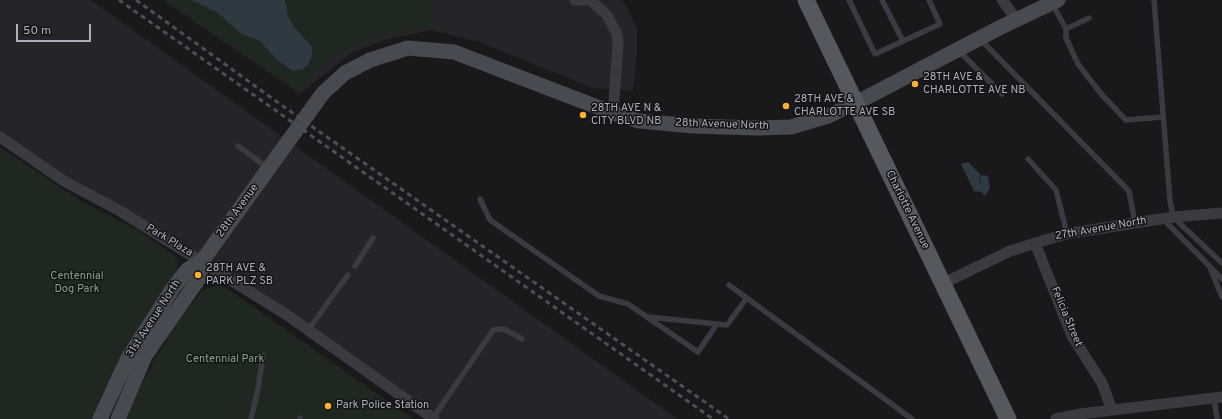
<!DOCTYPE html>
<style>
body{margin:0}
#map{position:relative;width:1222px;height:419px;overflow:hidden;background:#19191c;font-family:Overpass,sans-serif}
canvas{display:block}
.scale{position:absolute;left:16px;top:24px;width:75px;height:18px;box-sizing:border-box;border:2px solid #abb1bc;border-top:0;padding-left:5px;font-size:12px;line-height:14px;white-space:nowrap;color:#abb1bc;-webkit-text-stroke:3px #141417;paint-order:stroke}
</style>
<div id="map">
<canvas width="1222" height="419"></canvas>
<div class="scale">50 m</div>
</div>
<script>
const g = document.querySelector('canvas').getContext('2d');
g.lineJoin = 'round';
function fillPath(path, color) { g.fillStyle = color; g.fill(path, 'evenodd'); }
const poly = rows => new Path2D(rows.map(r => 'M' + r).join(''));
function strokePath(path, color, width, dash) { g.strokeStyle = color; g.lineWidth = width; g.lineCap = dash ? 'butt' : 'round'; g.setLineDash(dash || []); g.stroke(path); }
function write(font, color, halo, rows, align = 'center') {
  g.font = font + ' Overpass,sans-serif'; g.lineWidth = 3; g.setLineDash([]); g.textBaseline = 'middle'; g.strokeStyle = halo; g.fillStyle = color; for (const [text, x, y, turn = 0] of rows) {
    g.save(); g.translate(x, y); g.rotate((+turn || 0) * Math.PI / 180); g.textAlign = isNaN(turn) ? turn : align; if (halo) g.strokeText(text, 0, 0); g.fillText(text, 0, 0); g.restore();
  }
}
fillPath(poly([
 [0,0,91,0,677,419,434,419,287,315,0,137],
 [278,0,621,0,627,7,637,29,637,53,633,91,593,88,479,42,431,30,387,39,353,52,297,96]
]), '#252529');
fillPath(poly([
 [163,0,429,0,436,29,404,30,363,42,345,51,326,65,299,93],
 [0,147,81,201,138,230,172,254,177,260,177,272,149,311,124,353,92,419,0,419],
 [218,285,225,287,413,419,125,419,155,358,180,319,203,290]
]), '#1f2820');
fillPath(poly([
 [192,0,285,0,288,16,294,27,312,47,312,55,308,65,303,69,293,71,276,59,260,41,242,34,218,13],
 [968,162,981,175,979,179,981,183,982,184,980,179,981,176,985,175,988,177,990,188,985,196,981,192,974,191,961,164]
]), '#2e3941');
strokePath(poly([
 [849,0,875,54,940,24,929,0],
 [882,0,903,41],
 [1154,0,1170,201,1173,217,1222,263],
 [1052,3,1066,29,1066,38,1078,64,1102,95,1126,120,1163,117],
 [1066,29,1089,18],
 [980,39,1129,191,1135,223],
 [958,50,1002,94],
 [238,146,268,168],
 [1028,159,1056,190,1067,234],
 [480,199,490,220,599,296,628,304,698,352,717,324],
 [1163,219,1222,279],
 [355,266,373,238],
 [1211,270,1222,297],
 [729,285,912,419],
 [648,317,727,325,746,299],
 [308,330,348,275],
 [1214,398,1217,419],
 [433,418,493,330,504,329,522,339],
 [251,419,258,389,263,355],
 [300,419,300,418]
]), '#3a3b41', 5.5);
strokePath(poly([
 [575,0,583,0],
 [590,0,607,15,617,34,618,45,613,113],
 [1002,0,1017,20],
 [0,137,64,181,120,211,287,315,434,419],
 [1035,243,1072,336,1102,383,1112,410],
 [942,284,1010,251,1065,234,1173,217,1222,213],
 [1056,419,1080,414,1222,397]
]), '#3a3b41', 11);
strokePath(poly([
 [100,419,128,358,173,288,187,270,202,261,323,93,345,73,370,60,408,48,454,52,613,113,639,121,693,126,758,128,791,127,828,116,856,103,999,28,1058,0],
 [118,419,145,356,200,277,202,261]
]), '#484a51', 15);
strokePath(poly([
 [806,0,1008,419]
]), '#565860', 17);
strokePath(poly([
 [119,0,713,419],
 [136,0,280,104,729,419]
]), '#4d4f56', 3, [5, 4]);
for (const [x, y, r, color] of [
 [915,84,4,"#ffb12e"],
 [786,106,4,"#ffb12e"],
 [583,115,4,"#ffb12e"],
 [198,275,4,"#ffb12e"],
 [328,406,4,"#ffb12e"]
]) { const dot = new Path2D(); dot.arc(x, y, r, 0, 2 * Math.PI); g.fillStyle = color; g.fill(dot); strokePath(dot, '#141417', 1.5); }
write('11px', '#abb1bc', '#141417', [
 ["28TH AVE &",923,78],
 ["CHARLOTTE AVE NB",923,91],
 ["28TH AVE &",794,100],
 ["CHARLOTTE AVE SB",794,113],
 ["28TH AVE N &",591,109],
 ["CITY BLVD NB",591,122],
 ["28TH AVE &",206,269],
 ["PARK PLZ SB",206,282],
 ["Park Police Station",336,406]
], 'left');
write('11px', '#abb1bc', '#141417', [
 ["28th Avenue North",722,125,2],
 ["Charlotte Avenue",907,210,64],
 ["28th Avenue",238,211,-54],
 ["27th Avenue North",1101,229,-10],
 ["Park Plaza",169,241,31],
 ["Felicia Street",1066,317,67],
 ["31st Avenue North",154,319,-57]
]);
write('11px', '#81a882', '#141417', [
 ["Centennial",77,277],
 ["Dog Park",77,290],
 ["Centennial Park",225,360]
]);
</script>
